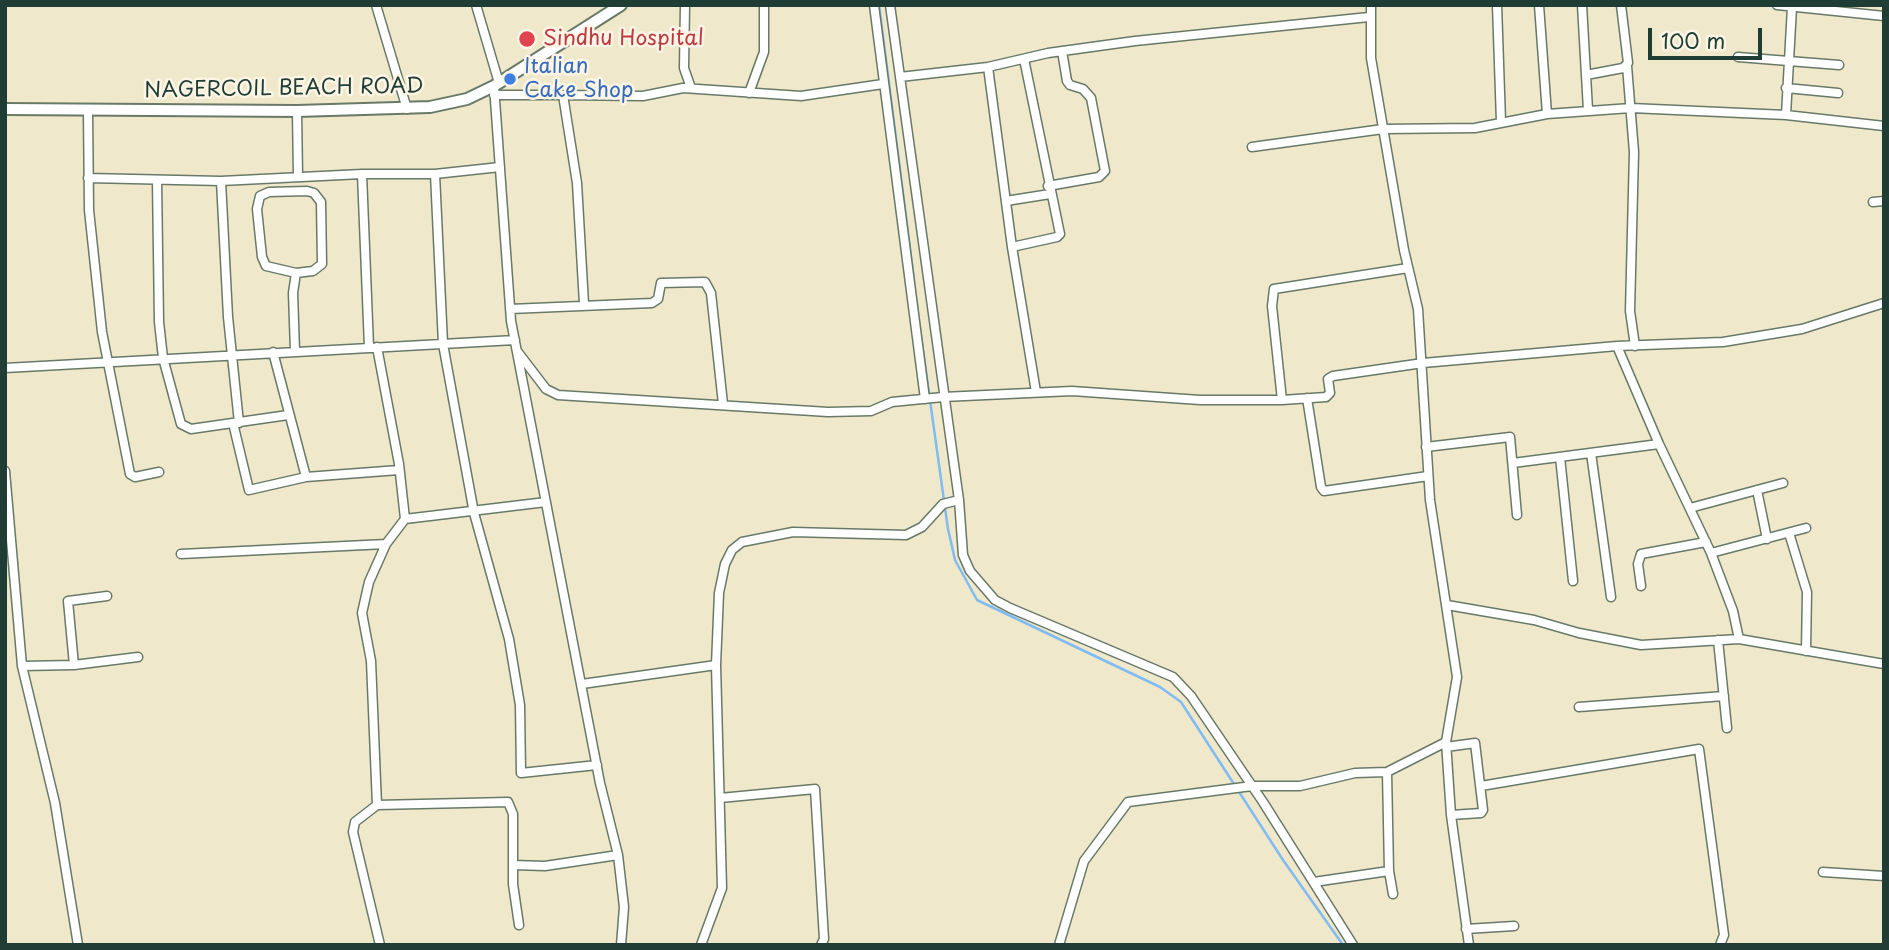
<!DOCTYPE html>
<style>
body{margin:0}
#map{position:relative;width:1889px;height:950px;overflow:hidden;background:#efe8ca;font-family:"Playpen Sans",sans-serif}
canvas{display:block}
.frame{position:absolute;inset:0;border:7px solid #1f3d34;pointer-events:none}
.scale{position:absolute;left:1648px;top:28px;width:114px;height:32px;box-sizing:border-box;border:4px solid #1f3d34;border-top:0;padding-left:9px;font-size:21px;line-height:24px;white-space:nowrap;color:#1f3d34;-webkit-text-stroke:5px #fcf5e5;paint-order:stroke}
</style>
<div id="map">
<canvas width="1889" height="950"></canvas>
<div class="frame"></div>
<div class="scale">100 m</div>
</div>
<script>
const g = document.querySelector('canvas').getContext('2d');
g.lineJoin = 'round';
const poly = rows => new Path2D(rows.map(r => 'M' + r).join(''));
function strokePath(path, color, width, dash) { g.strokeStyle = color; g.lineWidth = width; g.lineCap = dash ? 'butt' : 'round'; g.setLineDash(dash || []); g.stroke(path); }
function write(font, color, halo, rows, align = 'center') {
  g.font = font + ' "Playpen Sans",sans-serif'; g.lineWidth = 5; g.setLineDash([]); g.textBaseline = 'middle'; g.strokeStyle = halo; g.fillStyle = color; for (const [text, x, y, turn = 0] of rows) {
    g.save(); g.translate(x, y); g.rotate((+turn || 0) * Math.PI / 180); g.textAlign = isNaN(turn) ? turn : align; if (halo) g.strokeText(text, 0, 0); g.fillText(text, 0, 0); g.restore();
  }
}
strokePath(poly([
 [879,5,914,280],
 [914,286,948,529,955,560,977,600,1160,687,1181,702,1283,860,1343,945]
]), '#80bcf3', 2.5);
const minor = poly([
 [376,5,407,109],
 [476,5,499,83],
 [685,5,684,68,691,88],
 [874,5,925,399],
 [890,5,959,500,963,555,970,571,995,600,1010,608,1173,677,1191,696,1263,802,1353,945],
 [1371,5,1371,58,1404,250,1418,309,1430,500,1457,677,1446,742,1451,815,1469,945],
 [1497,5,1501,122],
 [1539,5,1547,114],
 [1582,5,1588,110],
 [1777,5,1884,16],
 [1738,57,1839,65],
 [1627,66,1634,152,1630,311,1635,346],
 [988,67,1012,247,1036,392],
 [1586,75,1623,68,1628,63,1621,5],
 [900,77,988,67,1048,53,1135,41,1369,17],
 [494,86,511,321,600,783,618,855,624,907,621,945],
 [1786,88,1838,93],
 [749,93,764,52,764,5],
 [494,95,563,95,577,183,584,304],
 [563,95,643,96,683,88,801,96,883,84],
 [88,111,89,210,102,332,130,474,135,477,159,472],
 [297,111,298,176],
 [1786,115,1792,7],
 [1252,147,1383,129,1475,128,1547,114,1631,108,1786,115,1884,126],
 [435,174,500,167],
 [88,178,221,181,228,317,239,423],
 [157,180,159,322,163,358,181,424,191,429,288,415],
 [221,181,362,174],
 [1048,186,1099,177,1105,171,1091,98,1083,89,1070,85,1067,81,1062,51],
 [307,191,314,193,321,202,322,264,313,271,296,273,266,266,262,257,257,209,260,196,269,192,307,191],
 [1006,201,1050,194],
 [1873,202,1884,201],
 [1012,247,1057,237,1060,234,1024,59],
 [510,309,652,303,658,299,661,283,705,282,711,293,723,404],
 [1617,346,1659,444,1711,553,1733,611,1739,639],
 [369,347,362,174,435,174,443,344,474,513,509,639,520,705,521,773,597,765],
 [377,347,399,464,405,519,546,502],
 [295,351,293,293,296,273],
 [517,351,546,389,558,395,828,412,871,411,892,402,943,397,1072,391,1200,400,1282,400,1326,397,1330,393,1328,379,1333,376,1423,363,1617,346,1723,342,1802,329,1884,303],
 [273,352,306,477],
 [5,368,515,340],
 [1307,398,1321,487,1324,491,1428,476],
 [1282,400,1272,306,1274,289,1408,268],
 [233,423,249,490,306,477,399,470],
 [1426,447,1510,437,1517,515],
 [1591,453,1611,597],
 [1560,457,1573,581],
 [1513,463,1659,444],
 [5,471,22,666,55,803,78,945],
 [1757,490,1767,539],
 [1690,508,1783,483],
 [405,519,386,544,369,582,362,613,371,661,377,805,508,802,513,814,513,884,519,925],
 [1789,533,1807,592,1806,651],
 [1711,553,1806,528],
 [181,554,386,544],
 [1641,586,1638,564,1641,554,1706,542],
 [1447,605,1534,620,1579,633,1641,645,1739,639,1884,664],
 [1718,640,1727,728],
 [74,665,68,601,107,596],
 [22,666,74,665,138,657],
 [582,684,716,665],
 [1579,707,1724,696],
 [1446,747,1475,743,1483,810,1481,813,1451,815],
 [1387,772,1389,871,1393,894],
 [1481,786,1699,749,1724,935,1720,945],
 [720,798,815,789,824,939,821,945],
 [377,805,355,822,353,832,380,945],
 [513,865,545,866,618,855],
 [1823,872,1884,876],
 [1314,882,1389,871],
 [1466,929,1514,926],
 [701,945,722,888,716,665,719,593,725,564,732,550,742,542,793,532,906,535,922,527,943,504,959,500],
 [1059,945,1084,861,1128,802,1252,786,1300,786,1355,773,1387,772,1446,742]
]);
const major = poly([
 [5,109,297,111,430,107,467,99,494,86,621,5]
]);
strokePath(minor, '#687968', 11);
strokePath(major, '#687968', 14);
strokePath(minor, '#fff', 8);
strokePath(major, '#fff', 10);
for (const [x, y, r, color] of [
 [527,39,9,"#e0444e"],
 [510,79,7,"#3f7fe0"]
]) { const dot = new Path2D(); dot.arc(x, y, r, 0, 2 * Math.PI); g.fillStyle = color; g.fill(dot); strokePath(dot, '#fcf5e5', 2.5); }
write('21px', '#be3a42', '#fcf5e5', [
 ["Sindhu Hospital",543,39]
], 'left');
write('21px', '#366cbe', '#fcf5e5', [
 ["Italian",524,67],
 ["Cake Shop",524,91]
], 'left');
write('21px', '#1f3d34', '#fcf5e5', [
 ["NAGERCOIL BEACH ROAD",284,89,-1]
]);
</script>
